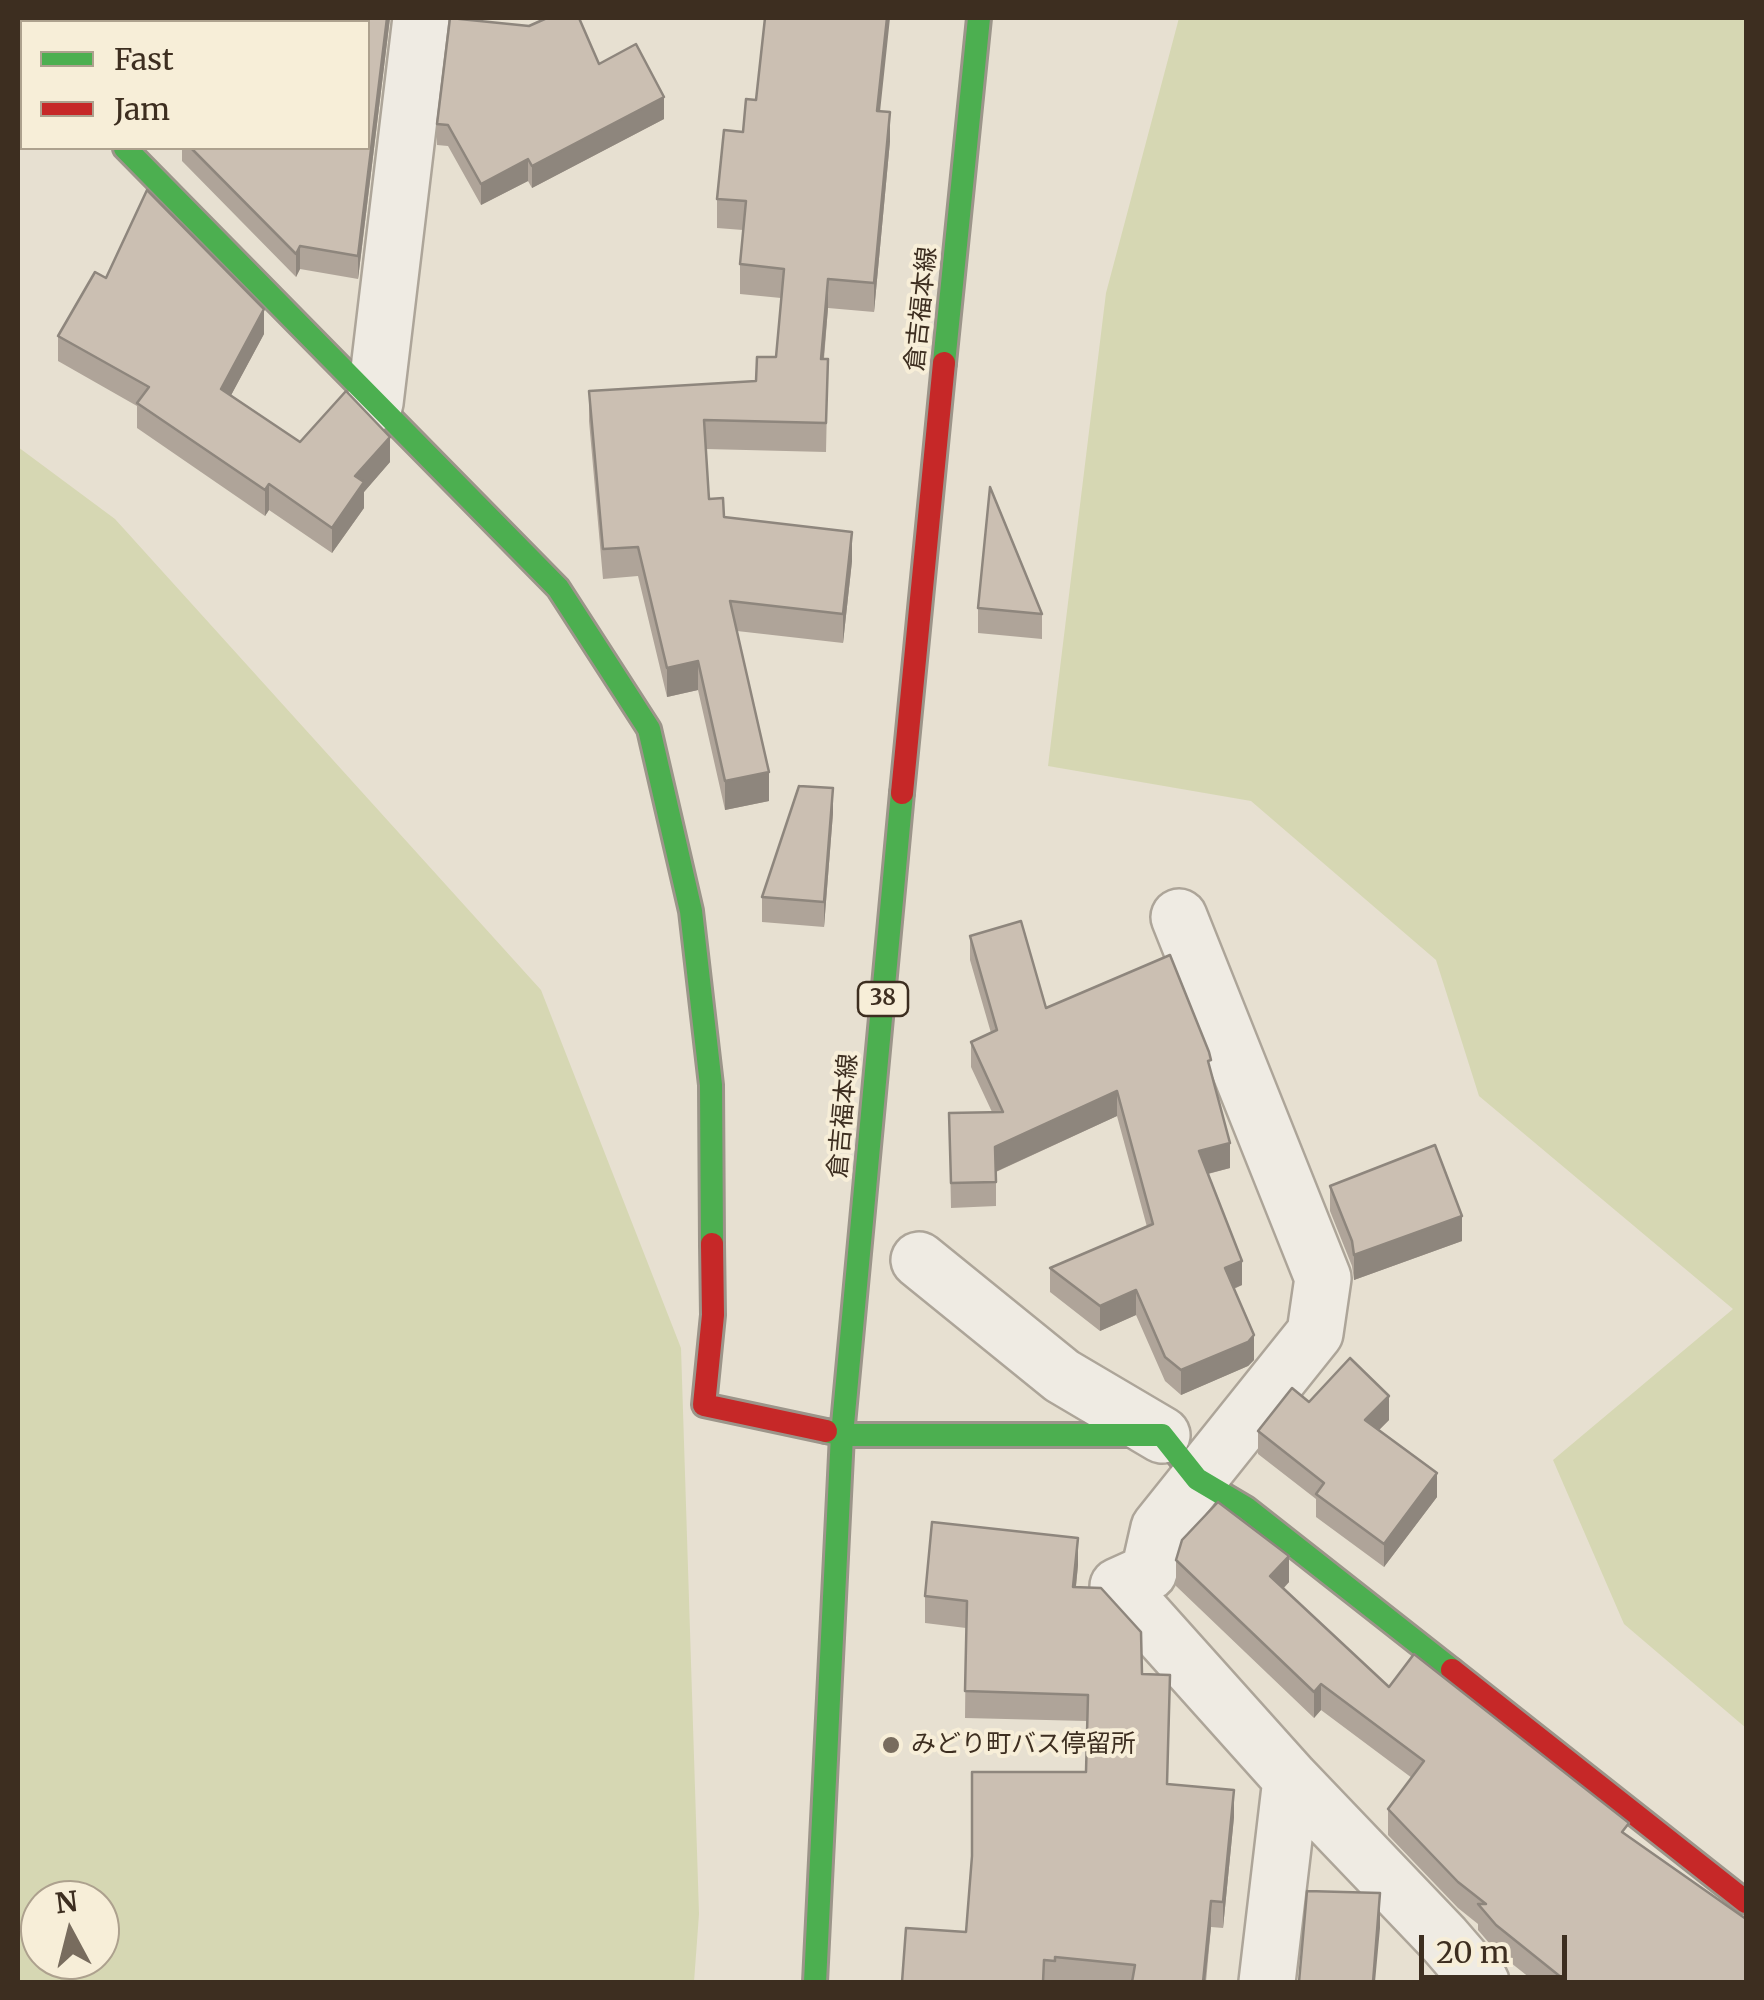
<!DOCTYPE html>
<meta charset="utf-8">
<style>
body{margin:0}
#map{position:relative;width:1764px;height:2000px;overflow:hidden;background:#e7e0d1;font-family:Merriweather,serif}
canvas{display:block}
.frame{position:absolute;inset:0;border:20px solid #3d2e20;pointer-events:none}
.legend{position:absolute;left:20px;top:20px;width:350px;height:130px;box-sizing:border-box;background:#f7eed8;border:2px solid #ada18e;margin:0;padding:12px 18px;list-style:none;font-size:30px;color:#3d2e20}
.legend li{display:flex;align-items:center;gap:20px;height:50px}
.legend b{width:50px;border:2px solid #ada18e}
.north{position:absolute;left:20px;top:1880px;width:100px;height:100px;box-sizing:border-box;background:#f7eed8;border:2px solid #ada18e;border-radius:50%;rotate:353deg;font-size:28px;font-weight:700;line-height:40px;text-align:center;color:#3d2e20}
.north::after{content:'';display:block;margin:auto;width:35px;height:45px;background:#786c5e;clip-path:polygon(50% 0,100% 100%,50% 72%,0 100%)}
.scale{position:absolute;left:1419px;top:1935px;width:148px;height:45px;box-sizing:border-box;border:5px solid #3d2e20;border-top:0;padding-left:12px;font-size:30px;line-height:35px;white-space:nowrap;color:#3d2e20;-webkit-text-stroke:8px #f7eed8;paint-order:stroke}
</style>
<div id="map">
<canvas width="1764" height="2000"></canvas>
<div class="frame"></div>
<ul class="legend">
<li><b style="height:12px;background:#4caf50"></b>Fast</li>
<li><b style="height:12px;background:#c62828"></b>Jam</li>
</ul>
<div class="north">N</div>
<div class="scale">20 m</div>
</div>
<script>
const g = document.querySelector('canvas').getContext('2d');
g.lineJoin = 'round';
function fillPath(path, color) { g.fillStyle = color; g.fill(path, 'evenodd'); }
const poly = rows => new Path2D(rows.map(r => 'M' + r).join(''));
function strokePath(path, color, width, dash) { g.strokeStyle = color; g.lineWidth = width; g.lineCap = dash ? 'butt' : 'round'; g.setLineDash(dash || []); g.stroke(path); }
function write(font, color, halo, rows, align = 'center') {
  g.font = font + ' Merriweather,"Noto Sans JP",serif'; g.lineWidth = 8; g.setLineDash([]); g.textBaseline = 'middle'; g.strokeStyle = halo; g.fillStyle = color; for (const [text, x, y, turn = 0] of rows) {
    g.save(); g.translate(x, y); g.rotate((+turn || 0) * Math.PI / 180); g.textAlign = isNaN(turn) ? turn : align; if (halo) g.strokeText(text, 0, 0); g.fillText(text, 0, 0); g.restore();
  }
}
fillPath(poly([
 [1179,18,1746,18,1746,1728,1624,1624,1553,1460,1733,1309,1479,1096,1436,960,1251,801,1048,766,1106,293],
 [18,447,115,519,541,990,681,1348,699,1914,694,1982,18,1982],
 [40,1900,100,1900,100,1960,40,1960]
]), '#d6d7b3');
const street = poly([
 [60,22,61,18],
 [375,403,421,18],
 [1179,917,1323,1278,1315,1333,1159,1528,1149,1572,1118,1586,1291,1779,1443,1938,1481,1982],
 [919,1260,1062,1376,1162,1435],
 [1267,1982,1291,1779]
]);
const fast = poly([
 [125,148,558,588,649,729,691,911,711,1085,712,1244],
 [944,363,979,18],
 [826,1431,842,1435,1162,1435,1197,1479,1246,1508,1452,1670],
 [815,1982,842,1435,902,793]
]);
const jam = poly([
 [902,793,944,363],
 [712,1244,713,1315,704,1405,826,1431],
 [1452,1670,1746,1902]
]);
strokePath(street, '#ada599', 60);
strokePath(fast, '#9c958a', 28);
strokePath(jam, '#9c958a', 28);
strokePath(street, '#efebe3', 55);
strokePath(fast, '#4caf50', 22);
strokePath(jam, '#c62828', 22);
fillPath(poly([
 [324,18,390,18,358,279,300,269,296,277,182,161,182,148,368,148],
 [599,64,664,119,532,188,528,181,481,205,448,146,437,145,437,124],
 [756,100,880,111,890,141,874,312,828,308,824,359,828,359,826,452,706,449,709,499,724,517,852,561,843,643,737,631,769,801,725,810,698,690,667,697,638,576,603,579,589,421,589,391,756,381,776,357,781,298,740,294,740,264,743,230,717,228,717,199],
 [106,278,264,334,231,395,300,442,390,462,364,492,364,508,332,553,269,510,265,516,137,428,137,406,58,361,58,336],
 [978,608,1042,614,1042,639,978,633],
 [833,813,824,927,762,922,762,897],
 [970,936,1046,1008,1211,1072,1230,1168,1208,1174,1242,1285,1234,1289,1254,1360,1248,1366,1181,1395,1165,1381,1136,1315,1100,1331,1050,1292,1050,1268,1147,1227,1117,1116,996,1172,996,1206,951,1208,949,1113,992,1112,971,1067,971,1042,991,1033,970,960],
 [1330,1186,1462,1241,1354,1280,1352,1266,1330,1211],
 [1309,1402,1389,1420,1379,1430,1437,1497,1384,1567,1316,1517,1316,1499,1258,1454,1258,1431],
 [1176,1560,1289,1582,1284,1588,1389,1687,1629,1836,1746,1982,1535,1982,1496,1951,1478,1930,1478,1924,1458,1908,1388,1835,1388,1809,1412,1778,1321,1710,1314,1718,1176,1586],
 [1078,1565,1076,1587,1142,1674,1170,1701,1167,1784,1234,1817,1223,1928,1211,1927,1206,1982,1209,1982,902,1982,966,1932,1086,1772,1087,1721,965,1718,966,1628,925,1623,925,1596]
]), '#afa499');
fillPath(poly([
 [387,18,390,18,358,279,358,256],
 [887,18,890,18,877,140,877,111],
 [664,97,664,119,532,188,532,166],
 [890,112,890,141,874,312,874,283],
 [528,159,528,181,481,205,481,184],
 [300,246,300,269,296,277,296,254],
 [828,279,828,308,821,388,821,359],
 [264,309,264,334,221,414,221,389],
 [390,437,390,462,364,492,364,508,332,553,332,528,355,476],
 [269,484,269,510,265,516,265,490],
 [852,532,852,561,843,643,843,614],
 [698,661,698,690,667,697,667,668],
 [769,772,769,801,725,810,725,781],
 [833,788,833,813,824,927,824,902],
 [1117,1091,1117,1116,995,1172,995,1147],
 [1230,1143,1230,1168,1199,1176,1199,1151],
 [1462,1216,1462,1241,1354,1280,1354,1255],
 [1242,1261,1242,1285,1225,1292,1225,1268],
 [1136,1290,1136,1315,1100,1331,1100,1306],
 [1254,1335,1254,1360,1248,1366,1181,1395,1181,1370],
 [1389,1396,1389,1420,1365,1444,1365,1420],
 [1437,1473,1437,1497,1384,1567,1384,1544],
 [1078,1538,1078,1565,1073,1614,1073,1587],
 [1289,1556,1289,1582,1270,1602,1270,1576],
 [1321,1684,1321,1710,1314,1718,1314,1692],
 [1234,1790,1234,1817,1223,1928,1223,1902],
 [1380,1893,1380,1928,1375,1982,1373,1982],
 [1211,1901,1211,1927,1205,1982,1203,1982]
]), '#8e867d');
const building = poly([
 [103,18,229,18,227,22,101,22,103,18],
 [324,18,387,18,358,256,300,246,296,254,191,148,368,148,368,22,324,22,324,18],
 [450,18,529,26,547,18,579,18,599,64,636,44,664,97,532,166,528,159,481,184,448,125,437,124,450,18],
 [765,18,887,18,877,111,890,112,874,283,828,279,821,359,828,359,826,423,704,420,709,499,723,498,724,517,852,532,843,614,730,601,769,772,725,781,698,661,667,668,638,547,603,549,589,391,756,381,757,357,776,357,784,269,740,264,746,201,717,199,724,130,743,132,746,99,756,100,765,18],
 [147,190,264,309,221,389,300,442,346,391,390,437,355,476,364,482,332,528,269,484,265,490,137,403,149,387,58,336,95,272,106,278,147,190],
 [990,487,1042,614,978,608,990,487],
 [799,786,833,788,824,902,762,897,799,786],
 [1021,921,1046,1008,1170,955,1209,1052,1211,1060,1208,1061,1230,1143,1199,1151,1242,1261,1225,1268,1254,1335,1248,1342,1181,1370,1165,1357,1136,1290,1100,1306,1050,1268,1153,1224,1117,1091,995,1147,996,1182,951,1183,949,1113,1003,1112,971,1042,997,1030,970,936,1021,921],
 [1435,1145,1462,1216,1354,1255,1352,1241,1330,1186,1435,1145],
 [1350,1358,1389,1396,1365,1420,1437,1473,1384,1544,1316,1494,1324,1483,1258,1431,1292,1388,1309,1402,1350,1358],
 [1218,1502,1289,1556,1270,1576,1389,1687,1414,1654,1629,1823,1622,1832,1746,1919,1746,1982,1567,1982,1496,1925,1478,1904,1486,1904,1458,1882,1388,1809,1424,1761,1321,1684,1314,1692,1176,1560,1182,1540,1218,1502],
 [932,1522,1078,1538,1073,1587,1101,1588,1141,1632,1142,1674,1170,1675,1167,1784,1234,1790,1223,1902,1211,1901,1203,1982,1209,1982,1132,1982,1135,1965,1055,1957,1055,1961,1044,1960,1043,1982,902,1982,906,1928,966,1932,972,1856,972,1772,1086,1772,1088,1695,965,1691,967,1601,925,1596,932,1522],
 [1307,1891,1380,1893,1373,1982,1299,1982,1307,1891]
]);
fillPath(building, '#cbbfb2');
strokePath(building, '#8e867d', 2.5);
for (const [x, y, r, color] of [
 [891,1745,10,"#786c5e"]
]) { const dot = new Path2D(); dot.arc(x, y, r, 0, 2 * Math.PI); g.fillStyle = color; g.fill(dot); strokePath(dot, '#f7eed8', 4); }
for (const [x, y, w] of [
 [883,999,50]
]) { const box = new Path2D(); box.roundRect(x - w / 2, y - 17, w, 34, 8); g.fillStyle = '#f7eed8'; g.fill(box); strokePath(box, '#3d2e20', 2.5); }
write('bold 22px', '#3d2e20', null, [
 ["38",883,999]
]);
write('25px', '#3d2e20', '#f7eed8', [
 ["倉吉福本線",922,309,-84],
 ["倉吉福本線",844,1116,-85]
]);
write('25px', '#3d2e20', '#f7eed8', [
 ["みどり町バス停留所",911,1745]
], 'left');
</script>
